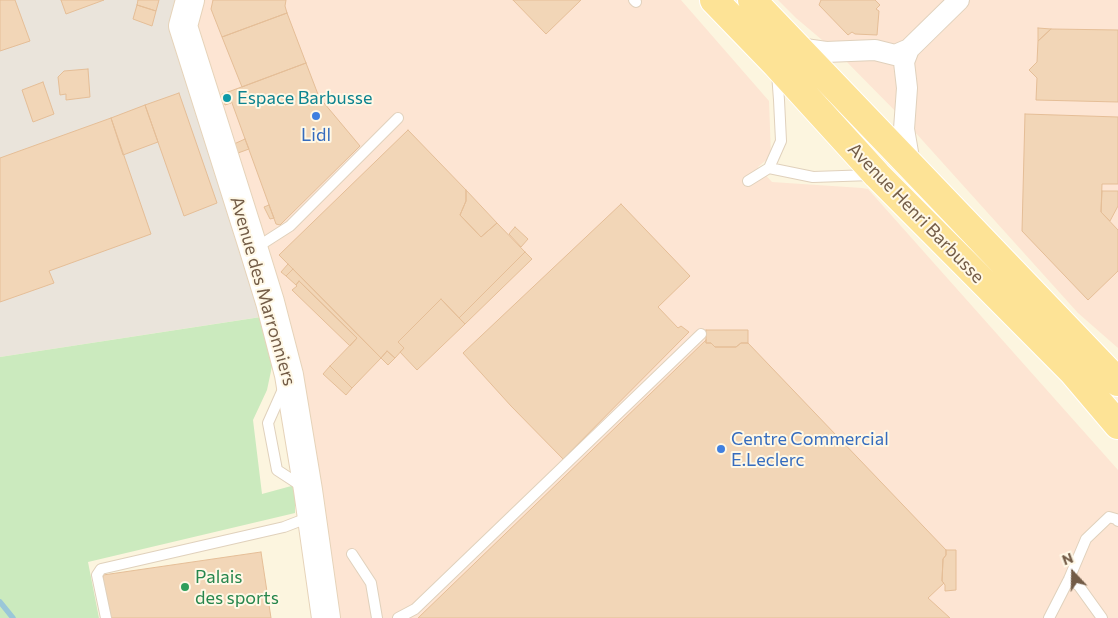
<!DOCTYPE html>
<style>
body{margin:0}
#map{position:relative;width:1118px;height:618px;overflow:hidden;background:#fcf5df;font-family:Commissioner,sans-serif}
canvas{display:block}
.north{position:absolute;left:1048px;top:548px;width:50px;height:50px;-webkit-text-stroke:4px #fff8e6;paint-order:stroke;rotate:339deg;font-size:14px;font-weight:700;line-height:20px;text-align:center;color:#735c47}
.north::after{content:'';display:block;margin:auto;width:18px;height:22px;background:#735c47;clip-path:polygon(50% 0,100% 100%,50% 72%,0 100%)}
</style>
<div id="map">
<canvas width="1118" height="618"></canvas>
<div class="north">N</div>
</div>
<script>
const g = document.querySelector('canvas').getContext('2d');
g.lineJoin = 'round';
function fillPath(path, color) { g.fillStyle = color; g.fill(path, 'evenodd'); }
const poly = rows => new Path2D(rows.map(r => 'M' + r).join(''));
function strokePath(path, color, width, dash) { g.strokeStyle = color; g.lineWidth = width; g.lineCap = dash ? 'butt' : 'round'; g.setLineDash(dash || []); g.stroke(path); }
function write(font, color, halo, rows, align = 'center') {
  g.font = font + ' Commissioner,sans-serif'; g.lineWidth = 4; g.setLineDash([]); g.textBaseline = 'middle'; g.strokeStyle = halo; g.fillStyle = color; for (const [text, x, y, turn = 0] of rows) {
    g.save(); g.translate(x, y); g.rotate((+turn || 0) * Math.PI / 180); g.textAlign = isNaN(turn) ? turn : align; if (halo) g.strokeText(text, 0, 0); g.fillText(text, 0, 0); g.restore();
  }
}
fillPath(poly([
 [201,0,681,0,769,101,771,156,758,167,772,182,862,188,868,189,1118,470,1118,618,336,618,193,31],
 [778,0,1118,0,1118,348,1078,313,905,121,841,56,796,18]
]), '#fde5d3');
fillPath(poly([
 [0,0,201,0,193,31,280,314,0,357]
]), '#eae4db');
fillPath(poly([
 [261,317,275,352,267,390,253,420,262,494,295,485,295,513,88,562,99,618,0,618,0,357]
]), '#cbeabe');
strokePath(poly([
 [0,602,13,618]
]), '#9ac7d8', 5.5);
const building = poly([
 [0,0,15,0,30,41,0,51,0,0],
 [61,0,104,0,66,14,61,0],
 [138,0,159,0,156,11,137,5,138,0],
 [213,0,286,0,285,6,287,13,222,37,211,9,213,0],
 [513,0,581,0,546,34,513,0],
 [821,0,875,0,880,5,876,9,879,11,877,35,855,34,852,32,848,35,819,5,821,0],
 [137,5,156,11,152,26,133,19,137,5],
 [287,13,306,63,242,87,222,37,287,13],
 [1038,28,1051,29,1038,41,1038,28],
 [1051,29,1118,30,1118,102,1036,100,1037,78,1029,70,1037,62,1038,41,1051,29],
 [306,63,319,97,360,146,280,225,276,224,228,92,306,63],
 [88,69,90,97,66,100,66,94,60,95,58,77,64,71,88,69],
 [43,82,54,114,33,122,22,90,43,82],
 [228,92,231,103,225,105,222,94,228,92],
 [179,93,217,203,184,216,145,105,179,93],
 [145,105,158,142,123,155,111,118,145,105],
 [1025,114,1118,117,1118,184,1102,184,1101,212,1118,230,1118,271,1088,300,1022,231,1025,114],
 [111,118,151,234,49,271,54,283,0,302,0,158,111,118],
 [408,130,466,190,466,201,460,215,481,237,497,223,525,252,459,318,441,299,398,342,404,348,395,358,387,351,381,358,279,255,408,130],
 [245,139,249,149,238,153,234,144,245,139],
 [466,190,497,223,481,237,460,215,466,201,466,190],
 [1102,191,1118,191,1118,206,1110,221,1101,212,1102,191],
 [621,204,690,276,658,307,678,328,681,326,689,332,563,459,511,406,463,353,621,204],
 [269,205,274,218,270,219,264,207,269,205],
 [515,227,528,239,521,247,509,234,515,227],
 [525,252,532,259,465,324,459,318,525,252],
 [288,264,293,269,286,276,281,272,288,264],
 [293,269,381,358,352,388,330,366,357,338,299,281,296,285,286,276,293,269],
 [299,281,357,338,350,346,292,290,297,286,296,285,299,281],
 [441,299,465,324,417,370,400,352,404,348,398,342,441,299],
 [706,330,748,330,748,343,741,343,736,347,715,347,711,343,706,343,706,330],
 [706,340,706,343,711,343,715,347,736,347,741,343,748,343,946,550,946,555,943,559,942,581,944,583,928,598,950,618,418,618,706,340],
 [387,351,395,358,388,365,381,358,387,351],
 [330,366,352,388,346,395,323,374,330,366],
 [946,550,956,550,956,590,945,591,945,585,942,581,943,559,946,555,946,550],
 [261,552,271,618,110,618,104,598,103,575,261,552]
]);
fillPath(building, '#f2d6b7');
strokePath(building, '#e5be97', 1);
const service = poly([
 [634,0,636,2],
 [769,168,813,177,872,175],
 [748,181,769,168,781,141,779,100,777,73],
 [254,247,265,242,290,226,398,118],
 [284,387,268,423,277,470,303,487],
 [352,554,371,583,377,618],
 [1069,579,1079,586,1102,618],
 [106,618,97,575,101,569,284,527,310,517],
 [398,618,415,609,701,334],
 [1049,618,1069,579,1086,539,1109,517,1116,519,1118,521]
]);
const minor = poly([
 [798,48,826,52,875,50,895,55,909,49,959,0],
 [909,49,904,62,907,88,904,129,910,164]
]);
const secondary = poly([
 [190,0,183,26,253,247,270,302,289,375,308,490,326,618]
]);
const primary = poly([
 [714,0,776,64,877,175,1073,372,1118,425],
 [752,0,1118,382]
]);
strokePath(service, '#e0d1bc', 12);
strokePath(minor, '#e0d1bc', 22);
strokePath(secondary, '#e6d3b9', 30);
strokePath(primary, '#fff', 30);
strokePath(service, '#fff', 10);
strokePath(minor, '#fff', 20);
strokePath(secondary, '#fff', 28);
strokePath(primary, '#fde396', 28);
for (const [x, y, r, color] of [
 [227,98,5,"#0f9aa8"],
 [316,116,5,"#3f7fe0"],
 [721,449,5,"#3f7fe0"],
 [185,587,5,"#2e9e5b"]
]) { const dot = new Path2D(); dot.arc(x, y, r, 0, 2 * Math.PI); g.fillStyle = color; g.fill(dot); strokePath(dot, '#fff8e6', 2); }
write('18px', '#0d838f', '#fff8e6', [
 ["Espace Barbusse",237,98]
], 'left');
write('18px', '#366cbe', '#fff8e6', [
 ["Lidl",316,135],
 ["Centre Commercial",731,439,"left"],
 ["E.Leclerc",731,460,"left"]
]);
write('18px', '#735c47', '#fff8e6', [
 ["Avenue Henri Barbusse",916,213,46],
 ["Avenue des Marronniers",263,291,74]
]);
write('18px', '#27864d', '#fff8e6', [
 ["Palais",195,577],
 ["des sports",195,598]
], 'left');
</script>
